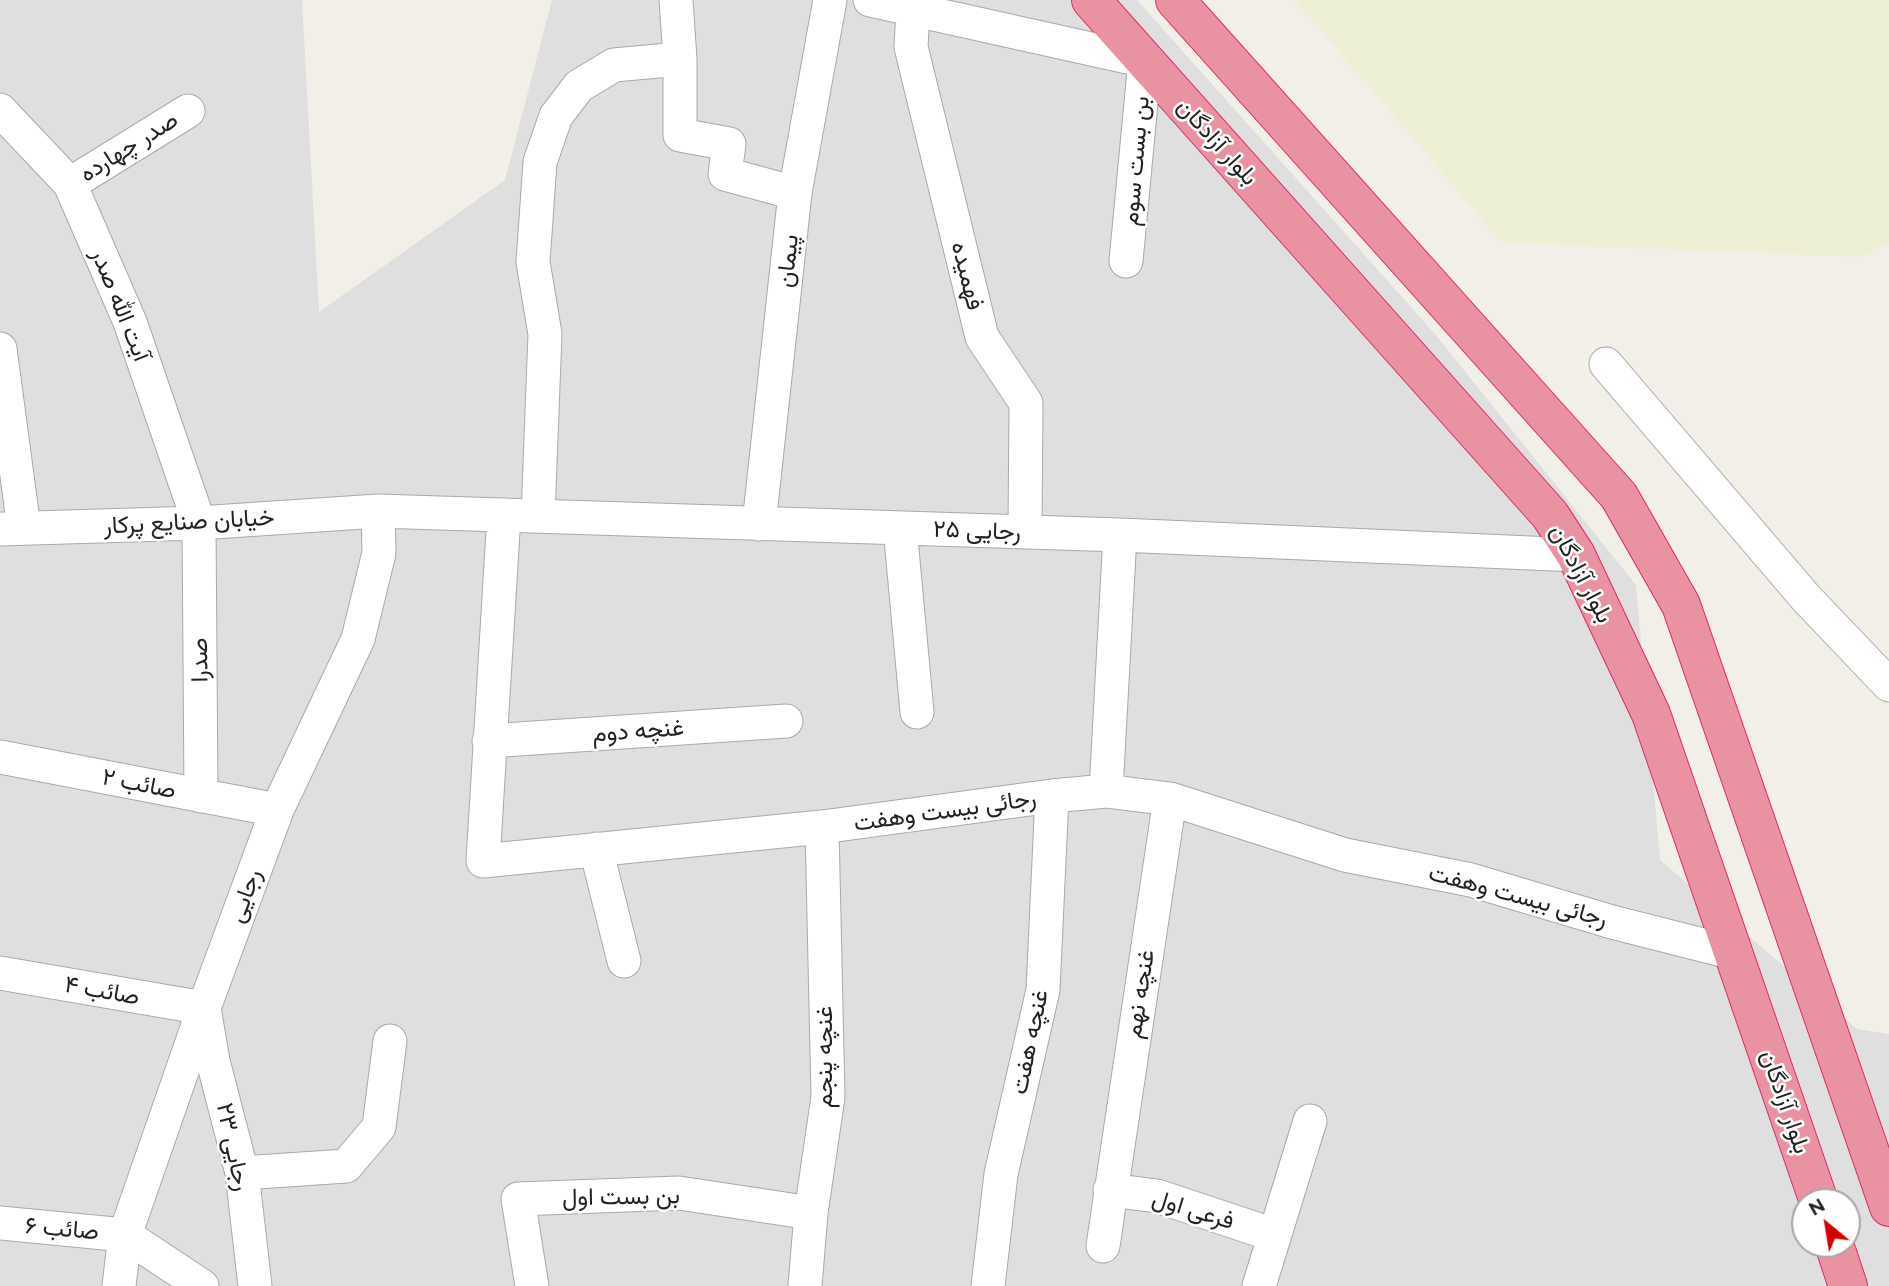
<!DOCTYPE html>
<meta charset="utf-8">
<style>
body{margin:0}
#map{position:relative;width:1889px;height:1286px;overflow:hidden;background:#f2efe9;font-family:Raleway,sans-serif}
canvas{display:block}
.north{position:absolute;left:1791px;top:1188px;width:70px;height:70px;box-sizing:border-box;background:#fff;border:2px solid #a7a7a7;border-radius:50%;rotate:330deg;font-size:19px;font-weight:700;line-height:28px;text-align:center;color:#222}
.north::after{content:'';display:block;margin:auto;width:24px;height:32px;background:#d40000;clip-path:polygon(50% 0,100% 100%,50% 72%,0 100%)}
</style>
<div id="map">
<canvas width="1889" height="1286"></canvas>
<div class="north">N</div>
</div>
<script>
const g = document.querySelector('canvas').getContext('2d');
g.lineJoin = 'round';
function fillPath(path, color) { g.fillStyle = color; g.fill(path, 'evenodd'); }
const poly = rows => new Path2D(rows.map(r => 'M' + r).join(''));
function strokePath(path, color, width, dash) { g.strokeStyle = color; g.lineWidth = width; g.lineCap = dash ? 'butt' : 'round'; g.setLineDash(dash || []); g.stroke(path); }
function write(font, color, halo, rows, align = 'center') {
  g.font = font + ' Raleway,Vazirmatn,sans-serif'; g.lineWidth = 5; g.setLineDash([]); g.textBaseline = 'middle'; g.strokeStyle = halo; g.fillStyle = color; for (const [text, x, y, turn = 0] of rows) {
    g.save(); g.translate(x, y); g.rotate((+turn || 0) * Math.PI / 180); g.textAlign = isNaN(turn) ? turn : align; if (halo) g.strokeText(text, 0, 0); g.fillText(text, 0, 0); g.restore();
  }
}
fillPath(poly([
 [0,0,302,0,319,312,505,180,552,0,1137,0,1435,334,1636,585,1660,860,1857,1029,1889,1034,1889,1286,0,1286],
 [1805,1202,1847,1202,1847,1244,1805,1244]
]), '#e0dfdf');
fillPath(poly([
 [1295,0,1889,0,1889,243,1862,257,1502,243]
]), '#eef0d5');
const minor = poly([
 [676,0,680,59],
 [870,0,1145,61,1126,261],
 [913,11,911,47,982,337,1026,403,1025,532],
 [0,110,70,184,130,322,199,523,201,796],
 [70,184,188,111],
 [0,349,24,528],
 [1606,364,1806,598,1889,685],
 [504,515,483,861,822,827,1052,796,1106,791,1170,799,1345,855,1471,880,1612,922,1734,953],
 [538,516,545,334,533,262,540,162,556,116,579,86,614,65,680,59,680,135,729,144,725,174,795,193],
 [759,524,795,193,830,0],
 [900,528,917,712],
 [0,529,199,523,378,511,1120,535,1576,555],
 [489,741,786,721],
 [0,757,277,810],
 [1106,791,1120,535],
 [596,849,624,961],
 [0,973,204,1008,213,1061,242,1173,255,1286],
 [242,1173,346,1166,379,1127,390,1041],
 [1110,1190,1157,1196,1274,1235],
 [0,1223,125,1235,202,1286],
 [1103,1246,1170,799],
 [119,1286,125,1235,204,1008,277,810,358,639,379,553,378,511],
 [532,1286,518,1199,679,1193,811,1213],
 [805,1286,811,1213,828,1097,822,827],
 [988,1286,1001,1174,1043,990,1052,796],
 [1259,1286,1310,1121]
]);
const highway = poly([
 [1091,0,1550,515,1576,555,1651,714,1819,1202],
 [1175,0,1619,496,1681,605,1889,1207],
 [1834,1244,1848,1286]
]);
strokePath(minor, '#a9a9a9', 35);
strokePath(highway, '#dc2a67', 40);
strokePath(minor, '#fff', 33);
strokePath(highway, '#e892a2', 38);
write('24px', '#222', '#fff', [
 ["بلوار آزادگان",1217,142,48],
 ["صدر چهارده",129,147,-32],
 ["بن بست سوم",1136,161,-85],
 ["پیمان",788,261,-84],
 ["فهمیده",967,276,76],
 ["آیت الله صدر",120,305,68],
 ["خیابان صنایع پرکار",189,522,-3],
 ["رجایی ۲۵",977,531,2],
 ["بلوار آزادگان",1581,574,62],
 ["صدرا",200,660,-91],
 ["غنچه دوم",638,731,-4],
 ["صائب ۲",139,784,11],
 ["رجائی بیست وهفت",945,811,-8],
 ["رجایی",245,896,-70],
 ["رجائی بیست وهفت",1518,896,15],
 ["صائب ۴",102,991,10],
 ["غنچه نهم",1140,994,-81],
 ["غنچه هفت",1030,1042,-78],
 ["غنچه پنجم",825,1057,-90],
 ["بلوار آزادگان",1785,1102,71],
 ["رجایی ۲۳",233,1147,78],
 ["بن بست اول",621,1197,-1],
 ["فرعی اول",1193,1210,17],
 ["صائب ۶",62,1229,5]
]);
</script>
